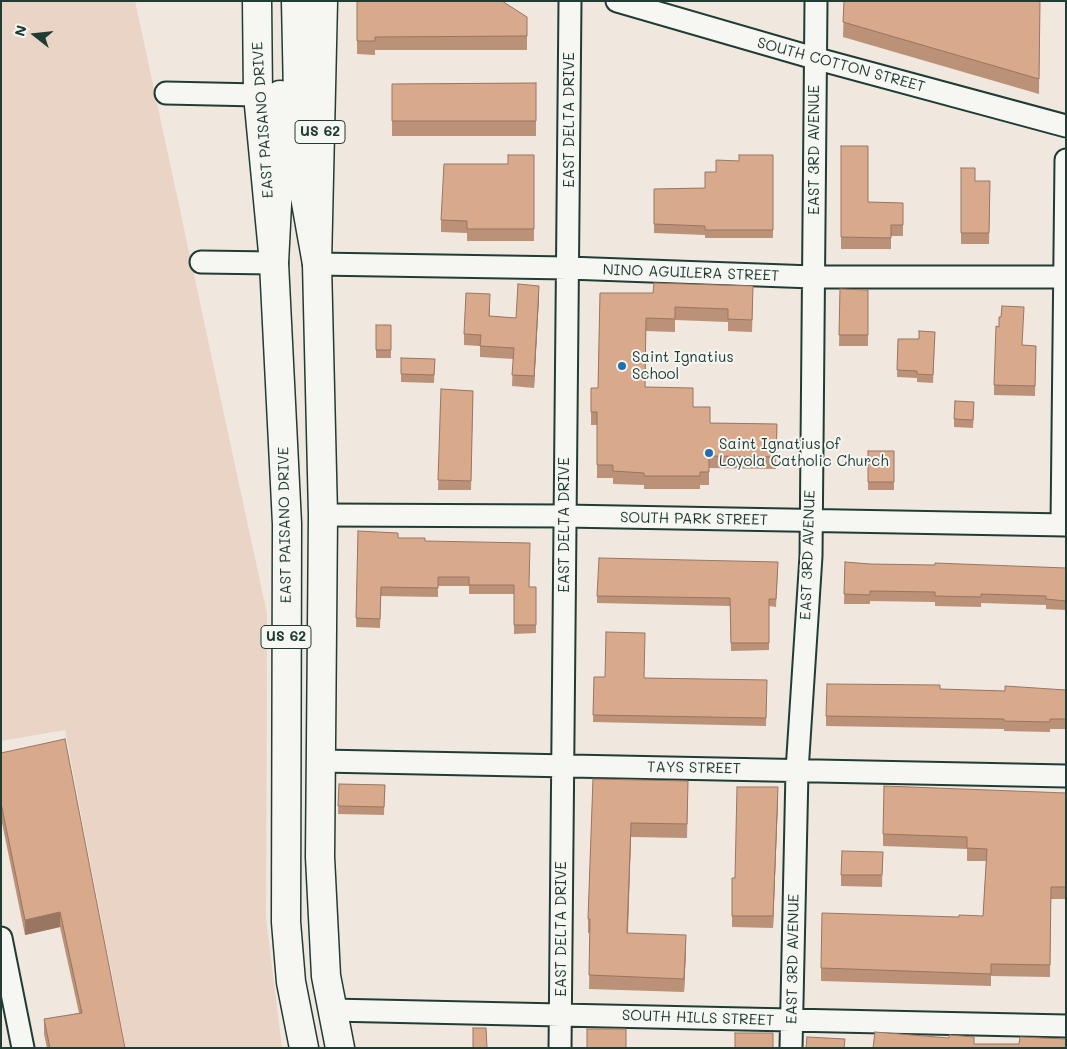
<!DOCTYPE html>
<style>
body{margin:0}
#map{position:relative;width:1067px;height:1049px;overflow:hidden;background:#f0e7de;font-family:Mali,sans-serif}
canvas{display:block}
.frame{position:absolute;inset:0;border:2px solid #1f3d34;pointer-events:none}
.north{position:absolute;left:10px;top:10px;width:50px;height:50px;-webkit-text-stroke:4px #f6f6f2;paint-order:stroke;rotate:286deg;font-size:14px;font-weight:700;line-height:20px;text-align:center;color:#1f3d34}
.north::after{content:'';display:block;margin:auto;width:18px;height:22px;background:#1f3d34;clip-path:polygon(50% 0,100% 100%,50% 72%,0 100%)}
</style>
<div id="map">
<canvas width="1067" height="1049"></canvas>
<div class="frame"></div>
<div class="north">N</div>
</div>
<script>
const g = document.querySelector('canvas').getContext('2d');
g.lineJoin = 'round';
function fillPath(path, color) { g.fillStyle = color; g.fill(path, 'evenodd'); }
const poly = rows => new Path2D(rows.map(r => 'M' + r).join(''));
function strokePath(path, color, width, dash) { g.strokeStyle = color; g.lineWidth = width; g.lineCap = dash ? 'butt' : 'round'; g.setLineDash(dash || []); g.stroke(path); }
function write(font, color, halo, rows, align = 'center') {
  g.font = font + ' Mali,sans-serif'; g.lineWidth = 4; g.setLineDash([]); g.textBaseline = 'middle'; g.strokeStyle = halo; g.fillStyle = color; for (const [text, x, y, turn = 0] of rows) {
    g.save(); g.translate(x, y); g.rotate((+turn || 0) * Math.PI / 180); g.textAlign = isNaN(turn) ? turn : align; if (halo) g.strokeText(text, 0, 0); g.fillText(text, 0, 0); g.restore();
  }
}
fillPath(poly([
 [1,1,135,1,267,614,266,918,282,1048,126,1048,65,730,1,741]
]), '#e9d4c5');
const minor = poly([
 [617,1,814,58,1066,126],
 [166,93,258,95],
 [201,262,274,263],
 [317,264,568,268,813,277,1066,277],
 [323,515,564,516,1066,525],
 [1062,525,1066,160],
 [322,761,1066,776],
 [1,938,23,1048],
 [331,1010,1066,1026],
 [560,1048,570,1],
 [791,1048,797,771,811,556,816,1]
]);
const major = poly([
 [257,1,258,95,274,263,287,524,286,922,291,982,304,1048],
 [323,1,317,264,323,515,320,857,326,976,340,1048]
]);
const highway = poly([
 [296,1,299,143,302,180,317,264],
 [274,263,279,165,280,95]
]);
strokePath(minor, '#1f3d34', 25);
strokePath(major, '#1f3d34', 31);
strokePath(highway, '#1f3d34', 31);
strokePath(minor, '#f6f6f2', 21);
strokePath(major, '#f6f6f2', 28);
strokePath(highway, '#f6f6f2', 28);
fillPath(poly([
 [357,1,527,17,527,50,375,50,375,55,357,54],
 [844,1,1040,1,1039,94,843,37],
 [536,83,536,136,392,136,392,84],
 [841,146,868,202,903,203,903,236,891,236,891,249,841,249],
 [534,155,534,241,467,241,467,233,441,232,441,220,508,164],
 [773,155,773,238,705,238,705,235,654,233,654,189,705,188,716,172,739,161],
 [961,168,975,181,990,181,989,244,961,244],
 [840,289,868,290,868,346,839,346],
 [600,293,753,299,752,332,728,331,728,322,675,320,675,332,646,331,645,387,693,407,710,423,777,424,776,469,709,468,709,485,700,485,700,489,644,489,644,485,613,484,613,478,597,478,597,425,591,425,591,412,598,388],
 [539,297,534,388,512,386,513,359,480,357,480,346,464,345,464,334,490,305,490,316,516,318],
 [376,325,391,325,391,358,376,358],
 [935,332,933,383,917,382,917,378,897,377,898,339,919,339],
 [1023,345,1036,346,1035,396,994,395,994,385],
 [401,358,435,359,434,383,401,382],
 [441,389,473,391,471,490,438,490],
 [974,410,973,428,954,427,954,419],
 [868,451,894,451,894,490,868,490],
 [358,531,398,538,425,541,529,587,536,587,536,633,514,634,514,594,469,594,469,586,438,586,438,597,381,596,380,628,356,627],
 [845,562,870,564,1066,568,1066,610,1046,609,1046,605,981,603,981,607,935,606,935,602,870,601,870,604,844,604],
 [778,569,776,607,769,606,769,650,731,651,730,606,597,603,597,596],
 [594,677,767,680,766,726,593,722],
 [940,689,1005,691,1066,690,1066,729,1050,729,1050,732,1004,731,1004,729,826,726,826,716],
 [1,753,125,1048,47,1048,44,1034,44,1019,79,1013,60,927,25,935,1,818],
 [593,779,688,795,687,838,631,837,628,933,686,949,684,992,589,989,590,933,588,933,588,919],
 [339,784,385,785,384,815,338,814],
 [1066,793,1066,899,1051,899,1050,977,991,976,991,986,821,981,821,968,959,917,983,916,986,861,967,861,967,849,883,846,883,834],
 [778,799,773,928,732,927,732,878,735,878],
 [883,852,882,887,841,886,841,875]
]), '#bb9178');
fillPath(poly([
 [539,286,539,297,534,388,534,376],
 [778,787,778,799,773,928,773,916],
 [631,823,631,837,627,947,627,933],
 [60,912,60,927,25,935,25,920],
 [686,935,686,949,684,992,684,979]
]), '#987662');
const building = poly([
 [357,1,502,1,527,17,527,36,375,37,375,41,357,41,357,1],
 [844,1,1040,1,1039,79,843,22,844,1],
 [536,83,536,121,392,121,392,84,536,83],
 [841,146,868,146,868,202,903,203,903,225,891,225,891,238,841,237,841,146],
 [508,155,534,155,534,229,467,229,467,221,441,220,444,164,508,164,508,155],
 [739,155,773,155,773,230,705,230,705,226,654,224,654,189,705,188,705,172,716,172,716,160,739,161,739,155],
 [961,168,975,168,975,181,990,181,989,233,961,233,961,168],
 [654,283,753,286,752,320,728,319,728,309,675,307,675,319,646,318,645,387,693,388,693,407,710,407,710,423,777,424,776,457,709,456,709,472,700,472,700,476,644,476,644,473,613,471,613,465,597,465,597,412,591,412,591,388,598,388,600,293,653,293,654,283],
 [518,284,539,286,534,376,512,375,514,348,480,346,481,335,464,334,466,293,490,294,489,316,516,318,518,284],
 [840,289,868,290,868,335,839,335,840,289],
 [1002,306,1024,307,1022,345,1036,346,1035,386,994,385,996,326,999,327,999,317,1001,317,1002,306],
 [376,325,391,325,391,350,376,350,376,325],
 [919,331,935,332,933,375,917,374,917,371,897,370,898,339,919,339,919,331],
 [401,358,435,359,434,375,401,374,401,358],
 [441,389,473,391,471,481,438,480,441,389],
 [955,401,974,402,973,420,954,419,955,401],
 [868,451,894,451,894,482,868,482,868,451],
 [358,531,398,533,398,538,425,538,425,541,530,543,529,587,536,587,536,625,514,625,514,585,469,585,469,577,438,577,438,588,381,587,380,619,356,618,358,531],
 [599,558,778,562,776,599,769,599,769,643,731,643,730,598,597,596,599,558],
 [845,562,870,564,935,565,935,563,1066,568,1066,601,1046,599,1046,596,981,594,981,597,935,596,935,592,870,591,870,595,844,594,845,562],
 [606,632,645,633,644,678,767,680,766,718,593,715,594,677,605,677,606,632],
 [827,684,940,685,940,689,1005,691,1005,686,1066,690,1066,719,1050,719,1050,722,1004,721,1004,719,826,716,827,684],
 [65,739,125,1048,50,1048,44,1019,82,1013,60,912,25,920,1,803,1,753,65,739],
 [593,779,688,781,687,824,631,823,627,933,686,935,684,979,589,975,590,919,588,919,593,779],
 [339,784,385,785,384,807,338,806,339,784],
 [884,786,1066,793,1066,887,1051,887,1050,965,991,964,991,974,821,968,822,913,959,917,959,915,983,916,987,849,967,848,967,837,883,834,884,786],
 [737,787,778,787,773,916,732,916,732,878,735,878,737,787],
 [842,851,883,852,882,875,841,875,842,851],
 [473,1028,486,1028,487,1048,473,1048,473,1028],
 [587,1029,626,1029,626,1048,587,1048,587,1029],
 [875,1032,949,1038,949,1035,974,1037,974,1044,1019,1044,1020,1037,1066,1039,1066,1048,873,1048,875,1032],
 [735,1033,773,1033,773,1048,735,1048,735,1033],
 [807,1037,845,1039,844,1048,806,1048,807,1037]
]);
fillPath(building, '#d9a98c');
strokePath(building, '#987662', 1);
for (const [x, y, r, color] of [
 [622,366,5,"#1f6fb2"],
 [709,453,5,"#1f6fb2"]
]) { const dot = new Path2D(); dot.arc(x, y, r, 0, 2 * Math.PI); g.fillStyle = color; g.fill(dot); strokePath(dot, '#f6f6f2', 2); }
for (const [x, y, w] of [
 [320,132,50],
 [286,637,50]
]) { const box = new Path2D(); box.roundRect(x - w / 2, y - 11.5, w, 23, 4); g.fillStyle = '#f6f6f2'; g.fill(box); strokePath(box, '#1f3d34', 1); }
write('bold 14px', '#1f3d34', null, [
 ["US 62",320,132],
 ["US 62",286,637]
]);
write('15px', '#1f3d34', '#f6f6f2', [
 ["SOUTH COTTON STREET",841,65,15],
 ["EAST PAISANO DRIVE",263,120,-94],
 ["EAST DELTA DRIVE",569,120,-90],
 ["EAST 3RD AVENUE",814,150,-90],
 ["NINO AGUILERA STREET",691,273,2],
 ["SOUTH PARK STREET",694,519,1],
 ["EAST PAISANO DRIVE",285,525,-91],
 ["EAST DELTA DRIVE",564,525,-90],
 ["EAST 3RD AVENUE",808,555,-88],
 ["TAYS STREET",694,768,1],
 ["EAST DELTA DRIVE",561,929,-90],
 ["EAST 3RD AVENUE",793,959,-89],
 ["SOUTH HILLS STREET",698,1018,2]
]);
write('15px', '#1f3d34', '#f6f6f2', [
 ["Saint Ignatius",632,357],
 ["School",632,374],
 ["Saint Ignatius of",719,444],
 ["Loyola Catholic Church",719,461]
], 'left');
</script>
